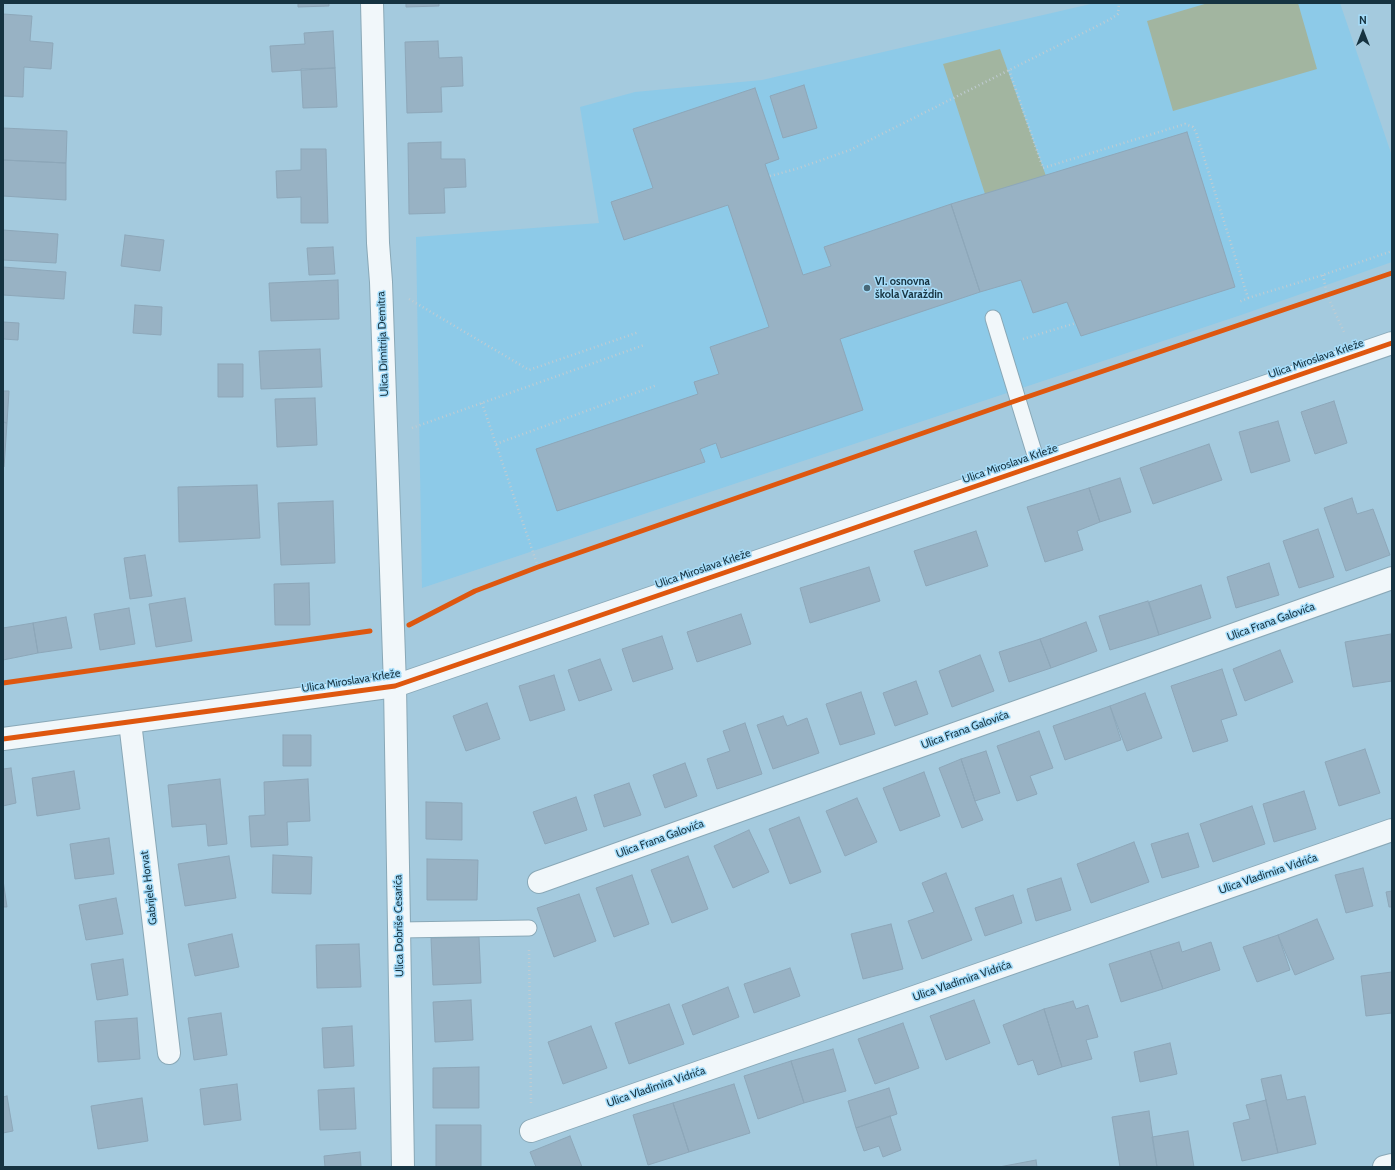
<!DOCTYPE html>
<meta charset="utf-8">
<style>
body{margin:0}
#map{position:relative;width:1395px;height:1170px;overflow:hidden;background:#a4cade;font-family:Cabin,sans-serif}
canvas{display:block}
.frame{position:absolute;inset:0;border:4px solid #163341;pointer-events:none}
.north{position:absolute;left:1343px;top:12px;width:40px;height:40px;-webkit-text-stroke:3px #a6ddfa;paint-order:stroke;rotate:0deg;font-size:11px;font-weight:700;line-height:16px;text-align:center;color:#163341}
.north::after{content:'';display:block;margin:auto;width:14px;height:18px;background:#163341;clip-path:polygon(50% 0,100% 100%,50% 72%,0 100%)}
</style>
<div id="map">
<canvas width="1395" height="1170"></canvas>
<div class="frame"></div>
<div class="north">N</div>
</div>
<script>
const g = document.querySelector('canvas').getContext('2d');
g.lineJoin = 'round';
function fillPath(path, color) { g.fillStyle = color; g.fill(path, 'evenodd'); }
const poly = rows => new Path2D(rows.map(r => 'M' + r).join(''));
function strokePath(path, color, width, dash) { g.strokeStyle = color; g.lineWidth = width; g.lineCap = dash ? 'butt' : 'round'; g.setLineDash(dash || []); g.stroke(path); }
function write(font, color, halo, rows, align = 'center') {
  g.font = font + ' Cabin,sans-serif'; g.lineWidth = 3; g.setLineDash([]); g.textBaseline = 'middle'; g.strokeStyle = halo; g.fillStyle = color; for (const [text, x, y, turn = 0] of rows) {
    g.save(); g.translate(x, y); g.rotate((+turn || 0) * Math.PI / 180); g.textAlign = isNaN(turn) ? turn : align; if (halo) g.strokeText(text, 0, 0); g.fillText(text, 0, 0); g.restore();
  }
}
fillPath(poly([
 [1095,3,1340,3,1392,156,1392,262,1244,314,422,588,416,237,599,223,580,107,635,92,762,80]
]), '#8dcae8');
fillPath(poly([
 [1208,3,1298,3,1317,69,1173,111,1147,21],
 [1000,49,1046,176,985,194,943,64]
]), '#a2b5a0');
const building = poly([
 [298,3,329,3,329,6,298,7,298,3],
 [406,3,439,3,439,6,406,7,406,3],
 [3,14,32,16,30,41,53,43,51,69,24,67,23,97,3,96,3,14],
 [333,31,335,68,272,72,270,46,305,44,304,33,333,31],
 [438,41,439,58,462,57,463,86,441,87,442,112,407,113,405,42,438,41],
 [335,68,337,107,303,108,301,69,335,68],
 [804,85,817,128,783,138,770,96,804,85],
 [755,88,779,159,765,164,803,275,831,266,824,247,951,204,980,292,840,339,863,410,721,458,716,443,700,449,705,462,557,511,536,449,698,394,694,382,719,374,710,347,769,327,728,205,624,240,611,202,653,188,633,129,755,88],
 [3,128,67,131,66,163,3,160,3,128],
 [1187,132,1235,287,1081,336,1067,302,1033,313,1021,280,980,292,951,204,1187,132],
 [441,142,441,159,465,159,466,187,444,188,445,213,409,214,408,143,441,142],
 [301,149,326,149,328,223,301,223,301,197,277,198,276,171,301,170,301,149],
 [3,160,66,163,66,200,3,196,3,160],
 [3,230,58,234,56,263,3,260,3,230],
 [125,235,164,240,160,271,121,266,125,235],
 [333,247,335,274,309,275,307,248,333,247],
 [3,267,66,272,64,299,3,295,3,267],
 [338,280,339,319,271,321,269,283,338,280],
 [135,305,162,307,161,335,133,333,135,305],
 [3,322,19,323,18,340,3,339,3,322],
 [320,349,322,387,261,389,259,351,320,349],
 [218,364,243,364,243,397,218,397,218,364],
 [3,391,9,391,7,423,3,422,3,391],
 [315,398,317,445,277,447,275,399,315,398],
 [1334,401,1347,443,1315,454,1301,412,1334,401],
 [1278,421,1290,461,1251,473,1239,432,1278,421],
 [3,422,7,423,4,467,3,467,3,422],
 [1209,444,1222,480,1153,504,1140,468,1209,444],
 [1120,478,1131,512,1100,522,1089,488,1120,478],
 [257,485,260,538,179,542,178,487,257,485],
 [1089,488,1100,522,1077,531,1083,550,1045,562,1027,507,1089,488],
 [1352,498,1357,514,1373,509,1390,555,1346,571,1324,508,1352,498],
 [333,501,335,563,281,565,278,503,333,501],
 [1318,529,1334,577,1299,588,1283,541,1318,529],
 [976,531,988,566,926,586,914,551,976,531],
 [145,555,152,596,130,599,124,558,145,555],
 [1269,563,1279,595,1236,608,1227,577,1269,563],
 [869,567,880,601,810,623,800,588,869,567],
 [309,583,310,625,275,625,274,584,309,583],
 [1201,585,1211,618,1159,635,1149,602,1201,585],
 [185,598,192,641,156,647,149,604,185,598],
 [1148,601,1159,635,1110,650,1099,616,1148,601],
 [129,608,135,644,100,650,94,614,129,608],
 [741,614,751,644,697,662,687,632,741,614],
 [66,617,72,648,38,653,33,623,66,617],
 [1086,622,1097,651,1051,668,1040,639,1086,622],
 [33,623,38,653,3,660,3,628,33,623],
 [1391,634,1392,681,1353,687,1345,642,1391,634],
 [662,636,673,669,633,682,622,649,662,636],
 [1040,639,1051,668,1009,682,999,652,1040,639],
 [1280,650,1293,682,1245,701,1233,669,1280,650],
 [980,655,994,691,952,707,939,671,980,655],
 [600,659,612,690,579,701,568,670,600,659],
 [1222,669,1237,715,1221,720,1228,741,1193,752,1171,686,1222,669],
 [554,675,565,710,530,721,519,686,554,675],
 [916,681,928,714,895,726,883,693,916,681],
 [861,692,875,734,840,745,826,704,861,692],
 [1145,693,1162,738,1127,751,1110,706,1145,693],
 [487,703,500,739,466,751,453,716,487,703],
 [1110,706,1121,740,1065,760,1053,726,1110,706],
 [783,716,787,726,807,718,819,753,773,769,757,725,783,716],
 [745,723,762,774,717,789,707,759,730,751,723,731,745,723],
 [1039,731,1053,768,1030,776,1037,794,1017,801,997,746,1039,731],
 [283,735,311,735,311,766,283,766,283,735],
 [1365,749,1380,793,1339,806,1325,762,1365,749],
 [986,751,1000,793,975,801,961,759,986,751],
 [961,759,975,801,983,820,962,828,939,768,961,759],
 [685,763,697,796,665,808,653,775,685,763],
 [11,768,16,803,3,806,3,769,11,768],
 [74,771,80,809,37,816,32,778,74,771],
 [924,772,940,816,900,831,883,788,924,772],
 [220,779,227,844,208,846,206,824,172,827,168,785,220,779],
 [308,779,310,821,287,822,288,845,251,847,249,816,265,815,264,782,308,779],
 [629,783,641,815,604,827,594,795,629,783],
 [1304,791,1316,829,1274,842,1263,804,1304,791],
 [576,797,587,830,545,844,533,812,576,797],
 [857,798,877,842,845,856,826,811,857,798],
 [426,802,462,803,462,840,426,839,426,802],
 [1252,806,1265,844,1213,862,1200,824,1252,806],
 [799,817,821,872,790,884,769,829,799,817],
 [749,830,769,872,733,888,714,846,749,830],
 [1188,833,1199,867,1162,878,1151,844,1188,833],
 [109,838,114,874,75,879,70,844,109,838],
 [1134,842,1149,882,1091,903,1077,864,1134,842],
 [273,855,312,857,311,894,272,893,273,855],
 [229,856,236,898,185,906,178,864,229,856],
 [688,856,708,909,672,923,651,870,688,856],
 [427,859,478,860,477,900,427,900,427,859],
 [1363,868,1373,906,1346,913,1335,875,1363,868],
 [946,873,972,940,922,959,908,921,934,912,922,883,946,873],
 [632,875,649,924,614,937,596,888,632,875],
 [1061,878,1071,910,1036,921,1027,889,1061,878],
 [3,880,7,907,3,907,3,880],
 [1392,891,1392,907,1389,907,1386,892,1392,891],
 [579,894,596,941,554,957,537,908,579,894],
 [1013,895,1022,923,985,936,975,908,1013,895],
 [116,898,123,934,86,940,79,905,116,898],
 [1317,919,1334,959,1295,975,1278,935,1317,919],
 [891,924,903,969,863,979,851,934,891,924],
 [232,934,239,967,195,976,188,944,232,934],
 [1278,935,1290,970,1257,982,1243,947,1278,935],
 [479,937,481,983,433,985,431,938,479,937],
 [1179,942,1182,952,1211,942,1220,970,1163,989,1150,951,1179,942],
 [359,944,361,987,317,988,316,945,359,944],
 [1150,951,1163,989,1121,1002,1109,964,1150,951],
 [123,959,128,995,97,1000,91,964,123,959],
 [790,968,800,996,754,1013,744,984,790,968],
 [1392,972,1392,1013,1366,1016,1361,976,1392,972],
 [728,987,739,1017,693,1035,682,1005,728,987],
 [471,1000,473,1040,435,1042,433,1002,471,1000],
 [974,1000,990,1043,946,1060,930,1016,974,1000],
 [1073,1001,1076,1009,1088,1005,1098,1037,1086,1040,1092,1059,1062,1067,1044,1009,1073,1001],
 [669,1004,684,1044,629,1064,615,1023,669,1004],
 [1044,1009,1062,1067,1038,1075,1033,1060,1018,1065,1003,1025,1044,1009],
 [221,1013,227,1055,194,1060,188,1018,221,1013],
 [137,1018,140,1059,98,1062,95,1021,137,1018],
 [903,1023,919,1068,875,1084,858,1039,903,1023],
 [352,1026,354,1066,324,1068,322,1028,352,1026],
 [591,1026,607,1068,563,1084,548,1042,591,1026],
 [1170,1043,1177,1074,1140,1082,1134,1052,1170,1043],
 [833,1049,846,1091,804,1103,791,1061,833,1049],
 [791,1061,804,1103,758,1119,744,1076,791,1061],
 [479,1067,479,1108,433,1108,433,1068,479,1067],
 [1281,1075,1287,1100,1305,1096,1316,1144,1278,1153,1261,1079,1281,1075],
 [237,1084,241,1120,204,1125,200,1089,237,1084],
 [734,1084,750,1133,689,1152,673,1103,734,1084],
 [354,1088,356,1129,320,1130,318,1090,354,1088],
 [889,1088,897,1114,856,1128,848,1101,889,1088],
 [7,1096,13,1131,3,1133,3,1097,7,1096],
 [142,1098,148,1141,98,1149,91,1106,142,1098],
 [1266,1100,1278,1153,1242,1161,1233,1123,1250,1119,1246,1105,1266,1100],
 [673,1103,689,1152,648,1165,633,1115,673,1103],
 [1149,1111,1157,1167,1120,1167,1112,1117,1149,1111],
 [890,1116,901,1150,883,1157,879,1146,864,1151,856,1128,890,1116],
 [436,1125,481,1125,481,1167,436,1167,436,1125],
 [1188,1131,1194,1167,1157,1167,1152,1137,1188,1131],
 [570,1136,582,1167,536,1167,530,1152,570,1136],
 [360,1152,361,1167,325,1167,324,1156,360,1152],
 [1036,1160,1037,1167,999,1167,1036,1160]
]);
fillPath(building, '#98b2c4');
strokePath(building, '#8da7b9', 1);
const lane = poly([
 [993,318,1038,465],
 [399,930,529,928]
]);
const street = poly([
 [372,3,378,243,381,282,395,686,403,1167],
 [130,722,169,1053],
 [539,882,1392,578],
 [531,1131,1392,830],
 [1384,1167,1392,1165]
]);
const secondary = poly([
 [3,739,395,686,1392,343]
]);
strokePath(lane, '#89a8b7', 17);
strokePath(street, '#89a8b7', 24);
strokePath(secondary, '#89a8b7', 24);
strokePath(poly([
 [1009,70,1043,168,1185,124,1193,127,1196,132,1248,298,1239,302],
 [770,176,796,169,850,150,1109,20,1118,14,1119,3],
 [1323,275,1327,295,1344,332],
 [1248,298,1323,275,1392,251],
 [409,299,529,370,639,332],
 [1023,339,1076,323],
 [482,403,538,567],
 [412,428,644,345],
 [496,444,657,385],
 [529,950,531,1103]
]), '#c0ccd2', 2.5, [1, 3]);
strokePath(lane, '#f1f7fa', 15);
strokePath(street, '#f1f7fa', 22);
strokePath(secondary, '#f1f7fa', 22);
strokePath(poly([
 [409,625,475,591,538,567,1018,400,1392,273],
 [3,683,370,631],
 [3,739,395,686,1392,343]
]), '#de570f', 5);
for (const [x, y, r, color] of [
 [867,288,4,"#486878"]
]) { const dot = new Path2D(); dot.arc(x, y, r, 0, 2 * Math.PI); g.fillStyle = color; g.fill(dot); strokePath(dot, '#a6ddfa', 1.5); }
write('bold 11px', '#163341', '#a6ddfa', [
 ["VI. osnovna",875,282],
 ["škola Varaždin",875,295]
], 'left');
write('11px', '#163341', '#a6ddfa', [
 ["Ulica Dimitrija Demitra",383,344,-92],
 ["Ulica Miroslava Krleže",1316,359,-19],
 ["Ulica Miroslava Krleže",1010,464,-19],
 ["Ulica Miroslava Krleže",703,569,-19],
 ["Ulica Frana Galovića",1271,622,-20],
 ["Ulica Miroslava Krleže",351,681,-9],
 ["Ulica Frana Galovića",965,730,-20],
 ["Ulica Frana Galovića",660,839,-20],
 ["Ulica Vladimira Vidrića",1268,874,-19],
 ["Gabrijele Horvat",149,888,-97],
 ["Ulica Dobriše Cesarića",399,926,-91],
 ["Ulica Vladimira Vidrića",962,981,-19],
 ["Ulica Vladimira Vidrića",656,1087,-19]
]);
</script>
